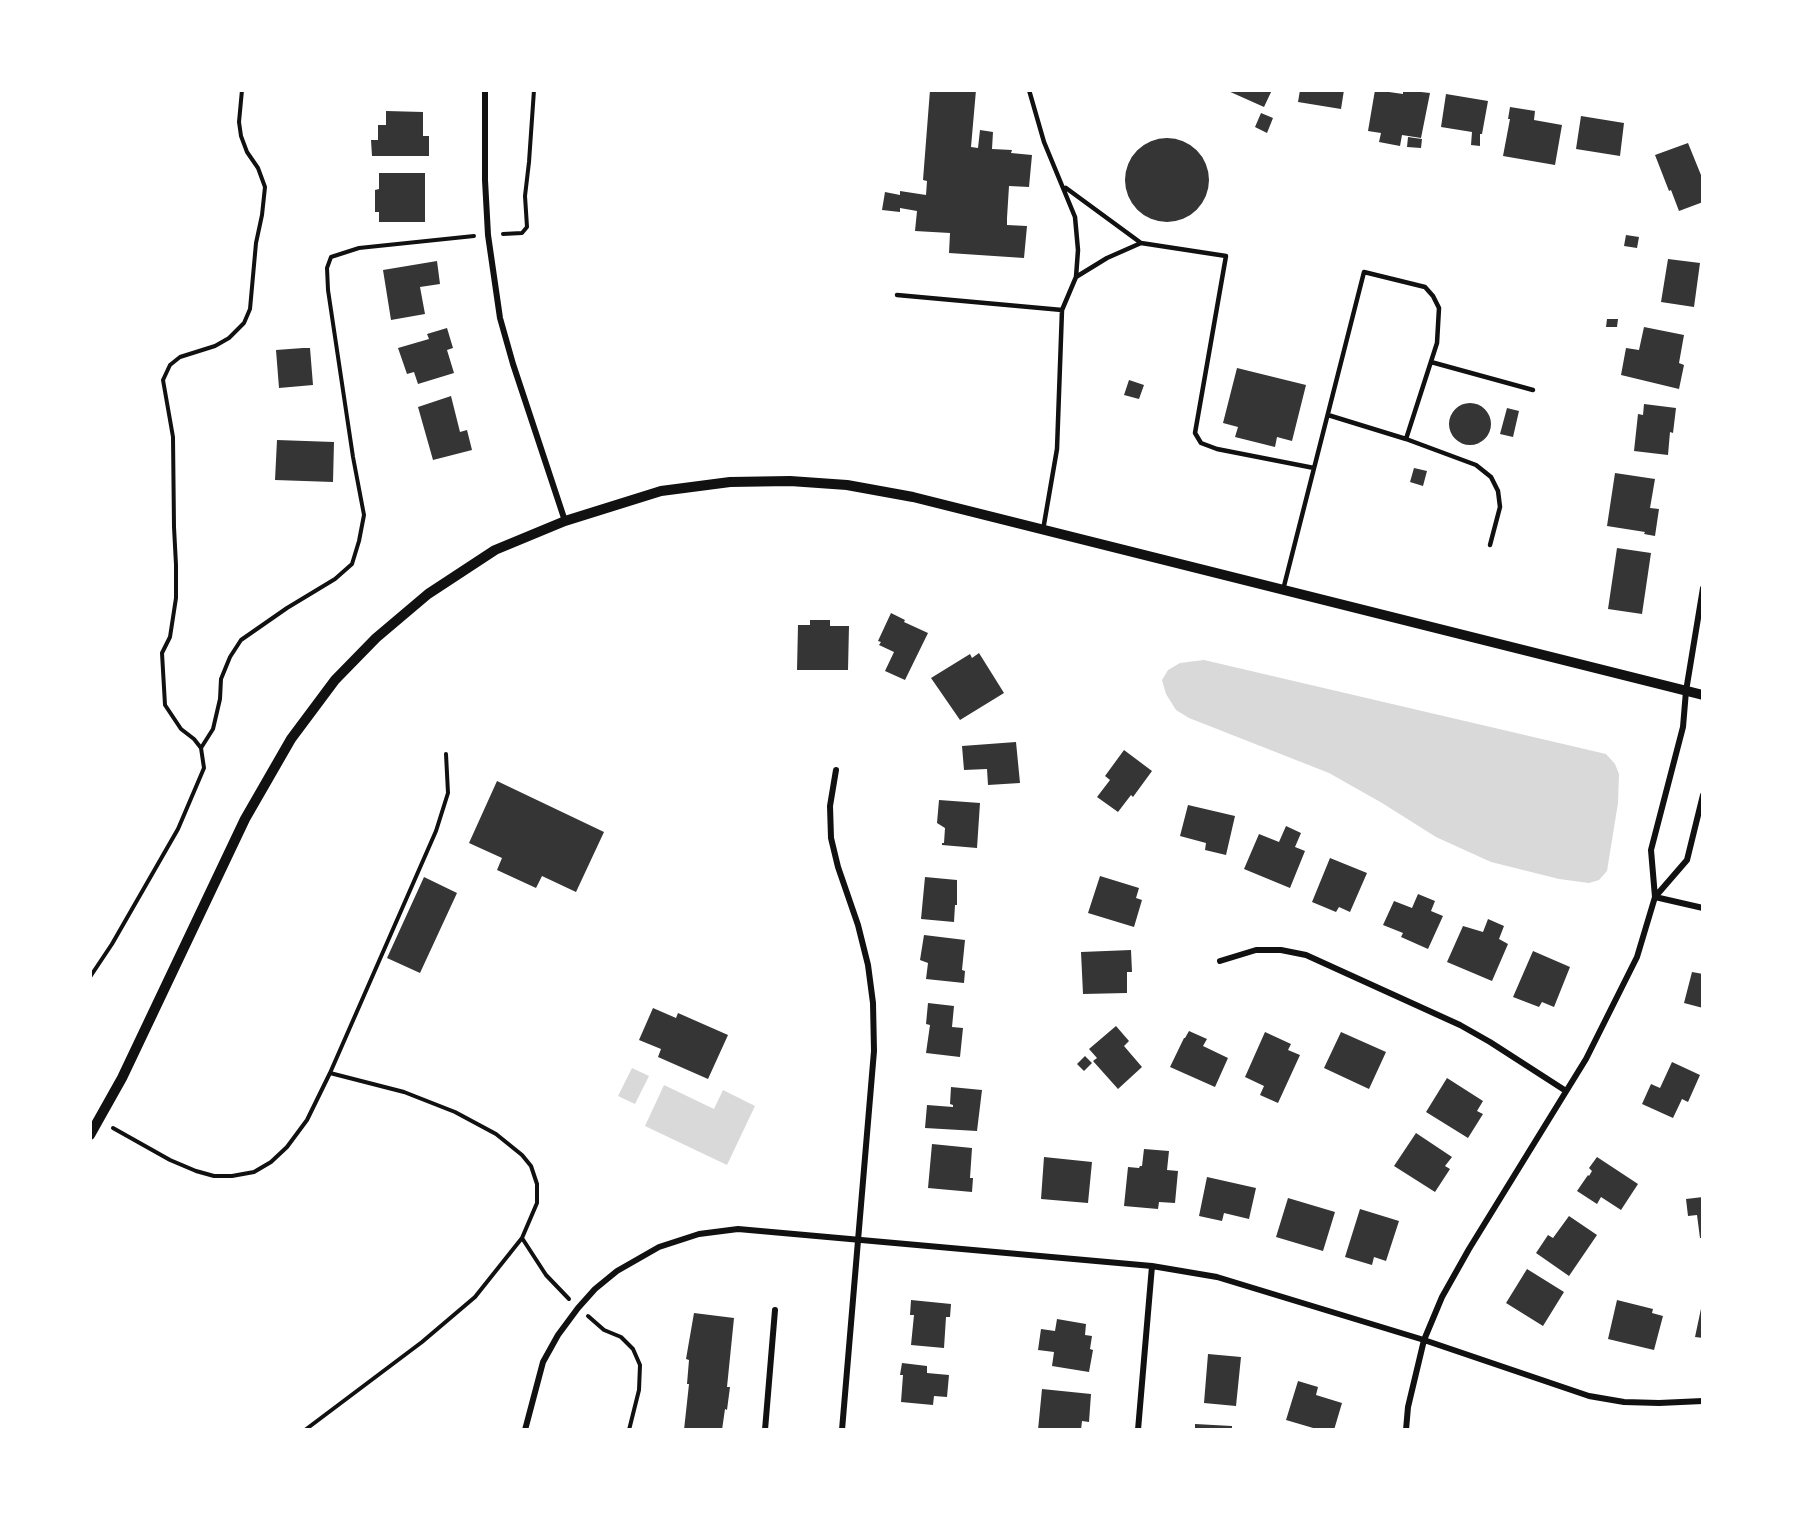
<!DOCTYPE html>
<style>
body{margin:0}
#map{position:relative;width:1793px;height:1520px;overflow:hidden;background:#fff;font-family:"DejaVu Sans",sans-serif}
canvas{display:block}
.frame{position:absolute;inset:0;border:92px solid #fff;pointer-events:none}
</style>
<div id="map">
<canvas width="1793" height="1520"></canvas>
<div class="frame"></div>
</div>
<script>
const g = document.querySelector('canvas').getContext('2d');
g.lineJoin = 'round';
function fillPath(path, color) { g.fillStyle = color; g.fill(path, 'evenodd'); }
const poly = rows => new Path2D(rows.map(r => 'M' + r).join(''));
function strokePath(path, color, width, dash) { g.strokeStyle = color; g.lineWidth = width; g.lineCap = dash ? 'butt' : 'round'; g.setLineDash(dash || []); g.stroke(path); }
fillPath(poly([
 [1204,660,1606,754,1615,764,1619,774,1618,803,1607,871,1599,880,1589,883,1559,879,1491,862,1436,837,1382,803,1329,773,1189,718,1176,710,1166,694,1162,680,1168,670,1180,663],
 [632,1068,649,1076,635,1104,618,1096],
 [664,1085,714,1109,723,1090,755,1106,727,1165,645,1126]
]), '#d9d9d9');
fillPath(poly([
 [930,90,976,90,971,147,978,148,980,130,993,132,992,149,1012,150,1011,153,1032,155,1029,187,1009,186,1007,218,1007,225,1027,226,1024,258,949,253,950,233,915,231,917,211,900,208,900,212,882,210,885,192,900,195,900,191,926,195,927,181,923,180],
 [1226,90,1272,90,1264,107],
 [1300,90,1344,90,1341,109,1298,102],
 [1375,90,1403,94,1403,90,1430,93,1421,138,1402,135,1400,146,1379,142,1381,133,1368,131],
 [1446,94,1488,101,1482,134,1480,134,1480,146,1471,145,1472,132,1441,127],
 [1510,107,1535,111,1534,120,1562,125,1555,165,1503,156,1510,119,1508,119],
 [386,111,423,112,423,136,429,136,429,156,372,156,371,140,378,140,378,125,386,125],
 [1261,113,1273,118,1267,133,1255,127],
 [1581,116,1624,123,1620,156,1576,149],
 [1408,137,1422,139,1421,148,1407,147],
 '1125 180a42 42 0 1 1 84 0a42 42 0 1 1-84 0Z',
 [1688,143,1703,180,1703,202,1679,211,1671,190,1669,191,1655,155],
 [379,173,425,173,425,222,379,222,379,212,375,212,375,190,379,189],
 [1626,235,1639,237,1637,248,1624,246],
 [1668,259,1700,263,1694,307,1661,302],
 [437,261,440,284,420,287,425,314,391,320,383,270],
 [1607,319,1618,319,1617,327,1606,327],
 [1644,327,1684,335,1679,363,1684,365,1679,389,1621,375,1626,348,1639,350],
 [447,328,453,348,447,350,454,373,418,384,414,372,407,374,398,348,429,339,427,334],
 [303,348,310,348,313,385,279,388,276,350],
 [1237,368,1306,385,1292,441,1277,437,1275,447,1235,437,1238,427,1223,423],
 [1129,380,1144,385,1139,399,1124,395],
 [451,396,460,432,467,430,472,450,433,460,418,407],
 '1449 424a21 21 0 1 1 42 0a21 21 0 1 1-42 0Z',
 [1644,404,1676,408,1673,433,1670,432,1668,455,1634,451,1638,414,1643,415],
 [1507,408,1519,411,1513,437,1500,434],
 [277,440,334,442,333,482,275,480],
 [1414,468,1427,471,1423,486,1410,482],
 [1615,473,1655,479,1650,508,1659,509,1655,536,1644,534,1645,532,1607,526],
 [1617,548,1651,553,1642,614,1608,609],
 [891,613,905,620,904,622,928,633,905,680,885,671,894,652,879,645,881,642,878,641],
 [810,620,830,620,830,626,849,626,848,670,797,670,798,625,810,625],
 [979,653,1004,693,960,720,931,678,970,654,972,658],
 [1016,742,1020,783,988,785,987,769,964,770,962,746],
 [1124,750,1152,771,1133,797,1131,795,1118,812,1097,797,1110,780,1105,776],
 [497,781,604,832,576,892,542,876,536,888,497,870,502,858,469,843],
 [939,800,980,803,977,848,942,845,942,843,944,843,945,828,937,823],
 [1188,805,1235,816,1226,855,1205,850,1206,843,1180,836],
 [1286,826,1301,833,1295,847,1305,851,1290,888,1244,869,1259,834,1279,842],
 [1330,858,1367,873,1350,912,1339,907,1336,912,1312,902],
 [1100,876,1139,888,1136,898,1142,900,1134,927,1088,913],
 [424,877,457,893,420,973,387,958],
 [925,877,957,880,957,905,955,905,954,922,921,919],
 [1418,894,1435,901,1431,911,1443,916,1428,949,1401,937,1403,933,1383,925,1394,901,1412,908],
 [1488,919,1504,926,1499,939,1508,944,1492,981,1447,962,1463,926,1483,932],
 [924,935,965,940,962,970,965,971,964,983,926,979,928,963,920,960],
 [1131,950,1132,972,1127,972,1127,993,1083,994,1081,952],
 [1533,951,1570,967,1554,1007,1542,1002,1539,1007,1513,997],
 [1692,972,1703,974,1703,1008,1684,1003],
 [928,1003,954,1006,952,1027,963,1028,960,1057,926,1053,930,1025,926,1024],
 [653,1008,676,1018,678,1013,728,1035,708,1079,658,1057,661,1049,639,1040],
 [1116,1026,1129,1041,1124,1046,1142,1067,1118,1089,1093,1061,1097,1058,1089,1049],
 [1189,1031,1207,1039,1203,1046,1228,1058,1215,1087,1170,1067,1184,1038,1185,1038],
 [1265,1032,1291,1044,1288,1050,1300,1055,1278,1103,1260,1095,1264,1086,1245,1077],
 [1341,1032,1386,1052,1369,1089,1324,1068],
 [1085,1056,1092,1063,1084,1071,1077,1064],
 [1672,1062,1700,1075,1688,1102,1682,1099,1673,1118,1642,1104,1651,1084,1660,1088],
 [1447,1078,1483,1101,1477,1111,1483,1114,1468,1138,1426,1112],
 [951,1087,982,1090,977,1131,925,1128,927,1105,953,1107,953,1105,950,1104],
 [1416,1133,1452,1157,1445,1166,1450,1169,1435,1192,1394,1166],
 [932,1144,972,1148,970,1178,973,1178,972,1192,928,1188],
 [1144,1149,1169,1151,1167,1170,1178,1171,1175,1203,1159,1202,1158,1209,1124,1206,1128,1167,1139,1168,1140,1166,1142,1166],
 [1044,1157,1092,1162,1088,1203,1041,1199],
 [1597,1157,1638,1184,1621,1210,1601,1197,1597,1204,1577,1191,1588,1175,1589,1176,1592,1171,1589,1168],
 [1207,1177,1256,1188,1249,1219,1224,1213,1222,1221,1199,1216],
 [1703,1197,1703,1238,1700,1238,1697,1215,1688,1216,1686,1199],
 [1288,1198,1335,1212,1323,1251,1276,1237],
 [1360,1209,1399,1221,1386,1261,1374,1257,1372,1265,1345,1257],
 [1569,1216,1597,1235,1569,1276,1536,1253,1548,1235,1553,1238],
 [1527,1269,1564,1292,1543,1326,1506,1303],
 [911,1300,951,1304,950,1317,946,1317,944,1348,911,1345,914,1315,910,1315],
 [1617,1300,1653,1309,1652,1313,1663,1316,1654,1350,1608,1339],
 [1702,1304,1703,1304,1703,1338,1695,1337],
 [694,1313,734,1318,727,1387,730,1387,727,1410,725,1409,722,1430,684,1430,689,1384,687,1384,689,1360,686,1359],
 [1057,1319,1086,1324,1085,1335,1092,1336,1090,1349,1093,1350,1089,1372,1052,1366,1054,1352,1038,1350,1041,1329,1055,1331],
 [1208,1354,1241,1357,1236,1406,1204,1403],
 [902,1363,927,1366,927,1373,949,1375,947,1397,934,1396,933,1405,901,1402,903,1375,900,1375],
 [1298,1381,1318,1387,1316,1395,1342,1403,1334,1430,1320,1430,1286,1420],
 [1042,1389,1091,1394,1089,1422,1082,1421,1081,1430,1038,1430],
 [1195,1424,1232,1426,1232,1430,1195,1430]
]), '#353535');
strokePath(poly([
 [503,234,522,233,527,227,525,196,529,162,534,90],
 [201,748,213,729,220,699,221,679,230,657,241,640,287,608,335,579,352,564,359,541,364,515,353,457,328,290,327,268,331,257,359,248,474,236],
 [90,977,112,944,178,829,204,768,201,748,194,739,181,729,165,705,162,653,170,637,176,598,176,565,174,527,173,437,163,380,170,365,180,357,215,346,229,338,244,323,250,309,256,243,262,215,265,187,258,168,247,152,241,136,239,122,242,90],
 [113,1128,170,1160,196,1171,214,1176,232,1176,254,1172,271,1162,287,1147,307,1120,330,1073,436,831,448,793,446,754],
 [522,1238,546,1275,569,1299],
 [588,1316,604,1330,621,1337,633,1349,640,1365,639,1390,629,1430],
 [305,1430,422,1342,475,1297,522,1238,537,1203,537,1184,531,1166,522,1155,496,1134,455,1112,404,1092,330,1073]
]), '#111', 4);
strokePath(poly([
 [1029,90,1044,142,1075,217,1078,250,1076,277,1062,310,1057,449,1043,530],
 [1066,188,1141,243],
 [1076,277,1107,258,1141,243,1226,256,1195,433,1201,443,1217,449,1314,468],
 [897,295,1062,310],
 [1431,362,1533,390],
 [1328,415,1406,439,1476,465,1491,477,1498,491,1500,507,1490,545],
 [1283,590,1364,272,1425,287,1433,296,1439,308,1437,343,1406,439]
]), '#111', 4.5);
strokePath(poly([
 [485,90,485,180,488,235,500,318,513,364,565,521],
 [836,770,830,806,831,838,838,867,858,925,868,965,873,1003,874,1051,842,1430],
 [1655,897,1687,860,1703,795],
 [1655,897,1703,908],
 [1220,961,1256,950,1281,950,1306,955,1460,1025,1490,1042,1566,1091],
 [525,1430,543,1362,558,1335,578,1308,595,1289,617,1271,659,1247,699,1234,738,1229,1152,1266,1217,1277,1424,1340,1589,1396,1624,1402,1659,1403,1703,1401],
 [765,1430,775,1310],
 [1138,1430,1152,1266],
 [1406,1430,1408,1407,1424,1340,1442,1297,1469,1249,1586,1059,1637,957,1655,897,1651,850,1683,727,1686,691,1703,588]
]), '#111', 6);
strokePath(poly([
 [90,1135,122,1078,245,819,291,739,335,680,376,638,428,594,495,550,565,521,661,491,730,482,790,481,847,485,913,497,1703,695]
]), '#111', 10);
</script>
